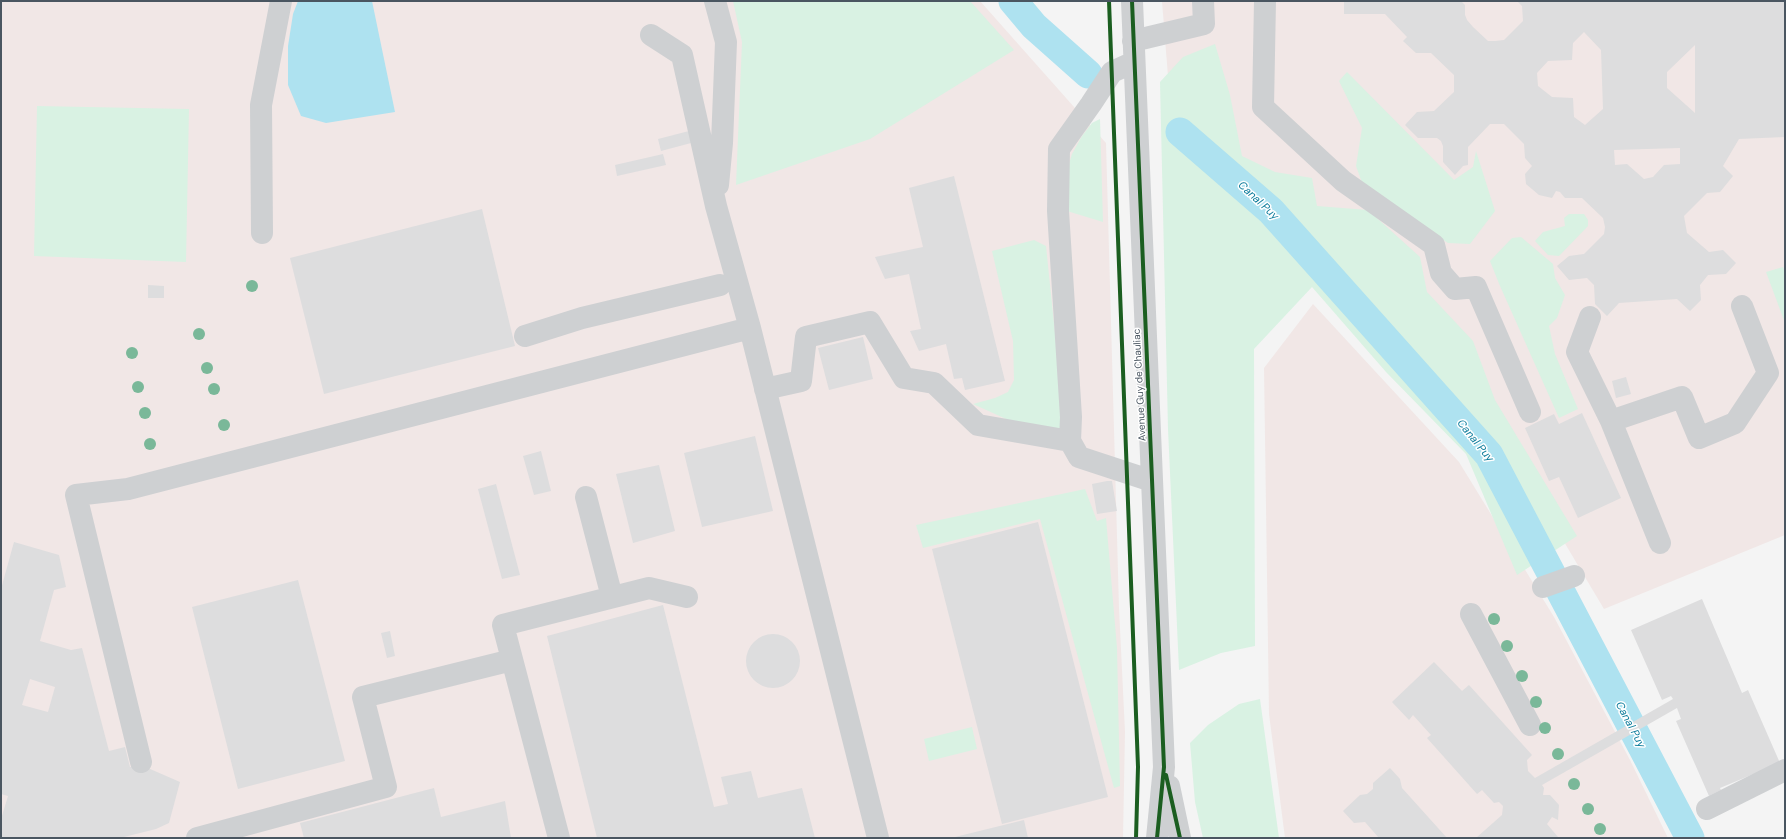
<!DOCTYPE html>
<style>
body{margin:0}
#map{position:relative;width:1786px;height:839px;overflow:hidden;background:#f4f4f4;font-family:"DM Sans",sans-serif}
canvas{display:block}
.frame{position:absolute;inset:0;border:2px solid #4a5661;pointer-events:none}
</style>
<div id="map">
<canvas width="1786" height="839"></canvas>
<div class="frame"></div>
</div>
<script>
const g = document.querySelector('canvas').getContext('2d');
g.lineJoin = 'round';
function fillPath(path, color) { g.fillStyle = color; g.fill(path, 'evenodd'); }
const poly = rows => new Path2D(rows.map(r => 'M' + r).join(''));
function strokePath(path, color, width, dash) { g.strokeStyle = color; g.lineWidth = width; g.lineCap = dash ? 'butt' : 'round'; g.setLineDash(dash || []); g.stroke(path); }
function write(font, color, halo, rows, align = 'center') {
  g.font = font + ' "DM Sans",sans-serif'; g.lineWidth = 3; g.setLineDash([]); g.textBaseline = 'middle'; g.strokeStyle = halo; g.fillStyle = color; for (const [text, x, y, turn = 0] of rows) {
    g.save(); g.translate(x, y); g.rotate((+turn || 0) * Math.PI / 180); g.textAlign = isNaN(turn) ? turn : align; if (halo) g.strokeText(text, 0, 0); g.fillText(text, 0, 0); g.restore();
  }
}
fillPath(poly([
 [1,1,980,1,1106,143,1119,608,1125,732,1123,838,1,838],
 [1162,1,1785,1,1785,535,1604,609,1464,374,1171,114],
 [1313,304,1459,462,1554,617,1630,760,1668,838,1285,838,1269,714,1264,368]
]), '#f1e7e6');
fillPath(poly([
 [733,1,970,1,1014,50,870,139,736,185,742,42],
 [1215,44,1230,95,1242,156,1275,172,1312,178,1317,206,1368,210,1420,257,1427,292,1473,341,1495,400,1577,536,1517,575,1466,454,1386,372,1312,287,1254,349,1255,646,1221,653,1179,670,1168,429,1160,82,1183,57],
 [1347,72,1454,180,1473,167,1476,151,1495,211,1470,244,1448,243,1364,188,1356,166,1362,128,1339,81],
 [37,106,189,109,186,262,34,256],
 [1100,119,1103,222,1067,211,1064,180,1072,154,1082,136,1092,123],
 [1569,214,1584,214,1588,220,1588,226,1559,256,1548,255,1535,241,1543,232,1565,226,1564,218],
 [1521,237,1553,264,1555,278,1565,295,1557,318,1549,326,1555,354,1578,409,1559,418,1500,286,1490,261,1512,238],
 [1034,240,1046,246,1062,401,1061,430,1037,433,973,404,995,398,1008,392,1014,380,1013,341,992,251],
 [1783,267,1785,272,1785,323,1766,272],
 [1085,489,1097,521,1106,518,1117,648,1120,786,1114,788,1040,519,923,548,916,525],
 [1260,699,1279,838,1203,838,1195,802,1190,743,1208,725,1239,704],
 [972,727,977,749,929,761,924,739]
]), '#d9f2e3');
fillPath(poly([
 [298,1,372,1,395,112,326,123,301,116,288,85,288,46,293,14]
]), '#aee2f0');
strokePath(poly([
 [1013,1,1034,26,1088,74],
 [1180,132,1271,211,1489,455,1690,838]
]), '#aee2f0', 29);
fillPath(poly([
 [1344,1,1461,1,1465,5,1465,15,1467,20,1473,27,1488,41,1495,41,1504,40,1523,21,1522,6,1517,1,1785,1,1785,137,1739,139,1723,166,1733,176,1720,192,1707,193,1684,216,1687,233,1709,252,1723,250,1736,263,1726,274,1708,275,1700,285,1701,300,1690,311,1677,299,1619,303,1607,316,1595,304,1594,285,1587,278,1569,280,1557,266,1569,256,1584,254,1604,234,1605,227,1603,218,1582,198,1565,198,1560,192,1556,191,1552,198,1539,195,1526,184,1525,174,1532,166,1525,158,1524,144,1504,124,1490,124,1468,147,1468,165,1463,166,1455,175,1443,162,1443,146,1441,141,1437,138,1418,138,1405,125,1417,112,1434,111,1454,92,1454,75,1431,53,1416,53,1403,41,1407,37,1385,14,1344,14],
 [1584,32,1601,50,1603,109,1585,125,1574,117,1573,98,1552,97,1538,86,1537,73,1548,61,1572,60,1573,43],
 [1695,45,1695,113,1667,88,1667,72],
 [1680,148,1680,164,1664,165,1653,177,1644,179,1627,164,1615,165,1614,150],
 [689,131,691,143,661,151,658,139],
 [663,154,666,165,617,176,615,165],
 [954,176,1005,381,965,390,962,378,954,379,946,344,919,351,910,331,921,329,909,274,885,279,875,257,923,247,909,188],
 [482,209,515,346,324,394,290,258],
 [148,285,164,286,164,298,148,298],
 [863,337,873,379,829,390,818,348],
 [1626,377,1631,394,1616,398,1612,381],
 [1582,413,1621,498,1578,518,1559,477,1549,481,1525,428,1554,414,1559,424],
 [755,436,773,511,702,527,684,453],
 [541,451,551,491,534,495,523,456],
 [659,465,675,531,633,543,616,474],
 [1107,481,1112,481,1117,511,1097,514,1092,484],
 [496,484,520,575,502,579,478,489],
 [1038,522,1108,797,1002,824,932,549],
 [14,542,59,555,66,587,54,590,40,641,71,650,82,648,109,751,125,747,130,767,141,765,180,782,169,823,156,829,120,838,1,838,1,819,8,796,1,794,1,589],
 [30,679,55,687,48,712,22,705],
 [298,580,345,761,238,789,192,607],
 [1702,599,1742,693,1748,690,1780,763,1720,788,1721,790,1709,796,1676,721,1681,719,1677,708,1542,785,1544,788,1543,795,1550,795,1559,805,1558,820,1552,817,1547,824,1558,837,1557,838,1476,838,1502,815,1503,806,1499,802,1494,803,1482,790,1477,794,1427,738,1431,735,1413,715,1409,720,1392,702,1434,662,1462,691,1469,685,1532,755,1527,760,1528,771,1535,778,1673,699,1671,696,1662,700,1631,630],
 [663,605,714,807,728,804,721,777,751,771,758,798,802,788,815,838,597,838,547,636],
 [390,631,395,656,387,658,381,633],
 '746 661a27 27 0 1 1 54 0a27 27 0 1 1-54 0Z',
 [1390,768,1400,779,1402,788,1447,838,1379,838,1365,822,1354,823,1343,811,1360,795,1367,794,1373,789,1373,783],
 [434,788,441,817,505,801,511,838,304,838,300,823],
 [1024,820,1028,838,955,838,955,837]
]), '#ddddde');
strokePath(poly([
 [715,1,726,42,722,143,718,185],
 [1132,1,1164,767,1157,838],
 [1265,1,1263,107,1343,181,1434,245,1441,273,1455,289,1476,287,1530,412],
 [651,35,682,55,716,206,750,328,878,838],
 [1133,41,1204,24,1203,1],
 [1134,62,1112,72,1091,104,1059,149,1058,211,1071,417,1070,441,1079,457,1152,481],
 [262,233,261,105,281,1],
 [1590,317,1577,352,1611,421,1660,543],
 [525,336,582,318,720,285],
 [765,389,801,381,806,337,870,322,904,378,934,383,978,425,1070,441],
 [1611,421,1682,397,1699,438,1735,423,1768,373,1742,306],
 [586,497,612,597],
 [1543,587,1574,576],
 [1471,614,1530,725],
 [141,762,76,495,128,489,750,328],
 [1169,786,1180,838],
 [1707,809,1785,770],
 [197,838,386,787,363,697,512,660],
 [559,838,503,625,649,588,687,597]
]), '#ced0d2', 22);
strokePath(poly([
 [1109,1,1138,767,1136,838],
 [1132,1,1164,767,1157,838],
 [1166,775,1180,838]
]), '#1b5e20', 4);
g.fillStyle = '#7ab899';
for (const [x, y] of [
 [252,286],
 [199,334],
 [132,353],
 [207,368],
 [138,387],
 [214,389],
 [145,413],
 [224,425],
 [150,444],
 [1494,619],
 [1507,646],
 [1522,676],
 [1536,702],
 [1545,728],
 [1558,754],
 [1574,784],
 [1588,809],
 [1600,829]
]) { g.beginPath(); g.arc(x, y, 6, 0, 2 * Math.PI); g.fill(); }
write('10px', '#4a5661', '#fff', [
 ["Avenue Guy de Chauliac",1140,385,-93]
]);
write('italic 11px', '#0c7c9b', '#fff', [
 ["Canal Puy",1258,201,43],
 ["Canal Puy",1475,441,51],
 ["Canal Puy",1630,725,62]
]);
</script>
